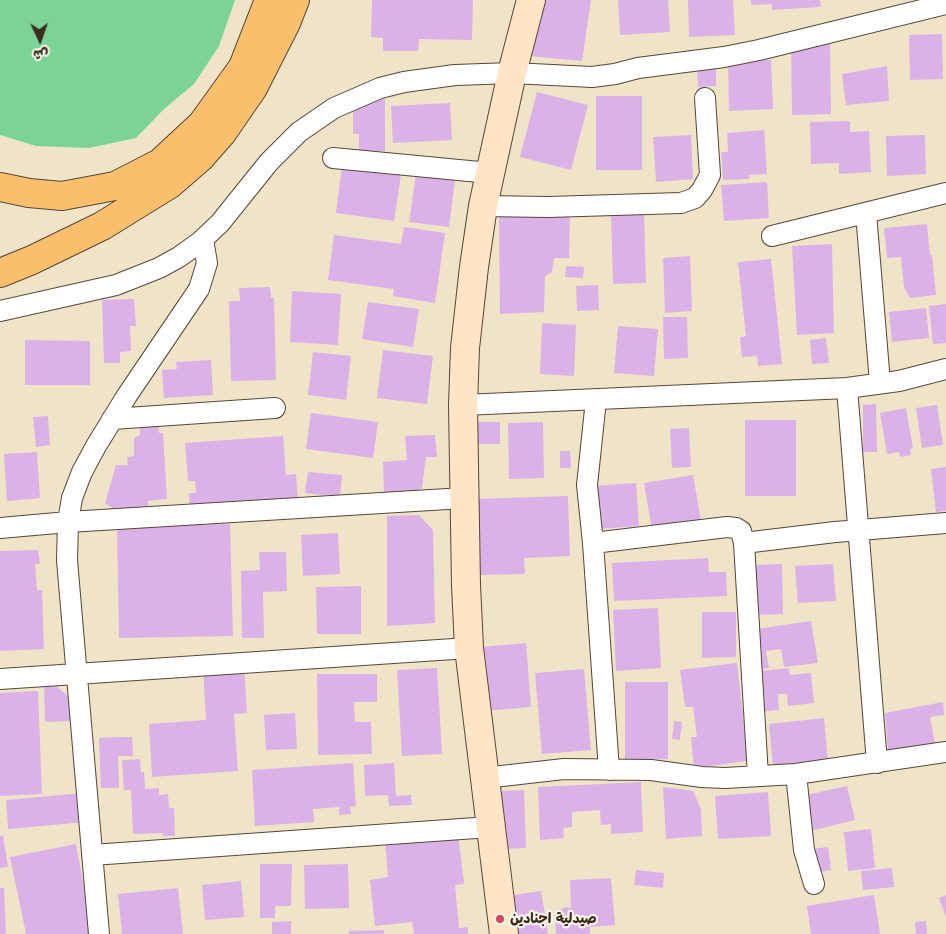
<!DOCTYPE html>
<meta charset="utf-8">
<style>
body{margin:0}
#map{position:relative;width:946px;height:934px;overflow:hidden;background:#efe4c8;font-family:"Playpen Sans","Playpen Sans Arabic",sans-serif}
canvas{display:block}
.north{position:absolute;left:15px;top:15px;width:50px;height:50px;-webkit-text-stroke:4px #f7f3e8;paint-order:stroke;rotate:177deg;font-size:14px;font-weight:700;line-height:20px;text-align:center;color:#3b2a1e}
.north::after{content:'';display:block;margin:auto;width:18px;height:22px;background:#3b2a1e;clip-path:polygon(50% 0,100% 100%,50% 72%,0 100%)}
</style>
<div id="map">
<canvas width="946" height="934"></canvas>
<div class="north">ش</div>
</div>
<script>
const g = document.querySelector('canvas').getContext('2d');
g.lineJoin = 'round';
function fillPath(path, color) { g.fillStyle = color; g.fill(path, 'evenodd'); }
const poly = rows => new Path2D(rows.map(r => 'M' + r).join(''));
function strokePath(path, color, width, dash) { g.strokeStyle = color; g.lineWidth = width; g.lineCap = dash ? 'butt' : 'round'; g.setLineDash(dash || []); g.stroke(path); }
function write(font, color, halo, rows, align = 'center') {
  g.font = font + ' "Playpen Sans","Playpen Sans Arabic",sans-serif'; g.lineWidth = 4.5; g.setLineDash([]); g.textBaseline = 'middle'; g.strokeStyle = halo; g.fillStyle = color; for (const [text, x, y, turn = 0] of rows) {
    g.save(); g.translate(x, y); g.rotate((+turn || 0) * Math.PI / 180); g.textAlign = isNaN(turn) ? turn : align; if (halo) g.strokeText(text, 0, 0); g.fillText(text, 0, 0); g.restore();
  }
}
fillPath(poly([
 [0,0,235,0,219,46,194,84,164,109,136,138,89,148,36,146,0,135]
]), '#7cd398');
fillPath(poly([
 [372,0,473,0,472,40,419,39,418,51,383,51,383,38,371,37],
 [543,0,591,0,582,61,529,56],
 [618,0,668,0,670,32,620,35],
 [688,0,733,0,735,35,689,37],
 [751,0,820,0,821,7,772,10,772,4,751,5],
 [942,34,943,79,910,80,909,35],
 [830,44,831,114,792,115,791,45],
 [771,60,773,109,729,111,728,62],
 [887,66,889,101,846,105,842,74],
 [716,67,716,86,698,87,697,68],
 [537,92,588,105,571,170,520,157],
 [596,96,642,96,642,170,596,170],
 [385,99,385,151,359,151,359,134,353,134,353,100],
 [450,103,452,140,393,143,391,106],
 [850,121,850,132,869,131,871,172,839,174,839,163,811,164,810,122],
 [764,130,767,174,749,175,750,179,723,180,721,152,728,152,727,133],
 [691,135,693,179,656,182,653,137],
 [925,135,926,174,887,176,886,136],
 [342,167,401,175,394,221,336,213],
 [417,167,456,173,449,227,409,222],
 [767,182,769,218,724,221,721,185],
 [570,212,569,258,554,258,552,272,545,276,544,312,500,314,499,215],
 [644,213,646,283,613,284,611,214],
 [927,224,930,255,932,255,936,295,910,298,904,288,901,257,887,258,884,228],
 [404,227,445,233,435,303,393,296,394,289,328,280,334,235,401,244],
 [832,244,834,333,797,335,792,246],
 [690,256,692,311,665,313,663,258],
 [771,259,782,364,758,366,757,356,742,357,740,337,746,336,738,262],
 [566,266,584,267,583,278,565,277],
 [598,285,599,310,577,311,576,286],
 [270,287,271,298,274,298,276,380,231,381,229,301,240,301,239,288],
 [292,291,341,294,338,345,290,342],
 [134,299,136,326,130,326,131,351,120,352,120,363,104,363,102,300],
 [368,302,419,309,413,347,362,339],
 [946,304,946,343,933,344,929,306],
 [926,308,929,338,892,342,889,312],
 [663,317,687,317,688,358,664,359],
 [542,323,576,325,574,376,540,374],
 [618,326,658,329,654,376,614,373],
 [826,338,829,363,812,364,810,340],
 [25,340,90,341,90,385,25,385],
 [383,350,433,356,427,404,377,398],
 [313,352,351,356,346,400,308,395],
 [211,360,213,395,164,398,162,370,177,369,176,362],
 [876,404,877,452,863,452,863,405],
 [937,405,943,445,922,448,916,408],
 [906,408,913,448,910,449,911,455,900,457,899,452,887,454,880,413],
 [311,413,378,422,373,458,306,449],
 [48,416,50,445,36,447,33,417],
 [139,420,159,420,159,433,163,433,167,499,148,501,149,514,123,515,105,503,116,465,128,465,127,457,134,456,134,438,140,435],
 [745,420,796,420,796,496,745,496],
 [475,422,500,422,500,444,475,444],
 [543,422,544,478,509,479,508,423],
 [689,428,691,467,672,468,670,429],
 [435,435,437,457,426,457,422,488,407,496,384,496,383,462,407,460,405,436],
 [283,436,286,475,296,474,298,500,190,508,189,493,196,493,195,481,188,481,185,443],
 [560,451,570,451,571,468,560,468],
 [37,452,40,498,7,501,4,454],
 [946,467,946,511,936,512,931,469],
 [308,472,342,475,340,497,305,493],
 [693,475,701,520,652,529,644,483],
 [636,483,639,526,598,529,595,486],
 [568,496,570,556,524,558,525,574,475,575,473,499],
 [419,515,433,530,435,623,387,626,387,516],
 [230,524,233,636,119,638,117,527],
 [338,533,340,574,303,576,301,535],
 [38,550,40,564,35,564,37,590,42,590,44,649,0,651,0,551],
 [259,552,286,552,287,591,263,592,264,638,242,638,241,571,260,570],
 [708,558,709,572,726,572,727,596,614,601,612,563],
 [782,564,783,614,752,615,750,565],
 [833,564,836,601,798,603,795,566],
 [361,586,361,634,317,634,316,587],
 [658,608,661,668,616,671,613,610],
 [702,612,736,612,736,657,702,658],
 [811,621,818,663,784,667,781,649,766,651,769,668,756,670,756,629],
 [526,643,531,707,485,711,480,647],
 [737,663,748,761,694,768,691,737,697,737,693,707,685,707,680,670],
 [244,666,247,713,234,714,238,771,152,777,149,724,206,720,203,669],
 [437,668,442,754,402,756,397,670],
 [789,668,790,675,811,673,814,703,788,706,787,694,778,694,779,710,757,712,753,672],
 [584,669,591,750,542,754,535,673],
 [317,674,377,674,377,702,354,702,355,722,371,722,372,754,318,755],
 [625,682,668,682,668,759,625,760],
 [44,684,54,684,71,699,72,721,45,722],
 [38,691,42,794,0,796,0,693],
 [943,702,944,715,930,717,935,744,888,753,885,713],
 [295,713,297,749,266,750,264,715],
 [824,718,828,761,773,767,769,724],
 [674,721,682,722,680,740,672,739],
 [116,737,132,737,133,756,118,756,119,788,101,788,99,738],
 [140,759,141,772,144,772,145,789,159,788,159,795,168,794,169,808,174,808,175,836,163,836,163,833,133,834,131,790,124,790,122,760],
 [353,763,356,806,350,807,351,814,339,815,339,807,313,809,314,822,255,826,252,770],
 [394,763,396,796,411,795,412,805,389,806,388,795,365,796,364,765],
 [641,782,643,832,611,834,611,824,601,825,600,810,572,812,572,827,563,828,564,838,540,840,538,787],
 [847,786,855,820,810,831,802,796],
 [663,787,693,791,701,809,702,836,666,839],
 [524,790,526,848,502,849,499,791],
 [768,792,771,836,718,839,715,796],
 [82,793,85,822,8,829,6,800],
 [871,829,875,868,848,871,844,832],
 [458,833,464,884,455,885,459,928,468,927,468,934,414,934,412,922,375,926,370,880,388,877,385,842],
 [3,835,8,867,0,868,0,836],
 [76,844,93,934,26,934,10,857],
 [828,847,831,870,815,873,811,849],
 [260,864,292,864,291,906,275,906,275,918,260,918],
 [348,864,349,908,305,909,304,865],
 [892,868,894,887,863,890,861,871],
 [636,870,664,873,663,888,634,885],
 [611,878,615,925,590,927,590,934,556,934,555,920,557,911,566,907,571,908,570,880],
 [241,881,244,917,205,920,202,885],
 [0,888,4,888,6,934,0,934],
 [178,888,183,934,122,934,118,894],
 [541,891,548,934,519,934,513,895],
 [874,895,880,934,811,934,807,906],
 [946,895,946,917,939,898],
 [291,921,291,934,272,934,272,922],
 [926,921,927,934,916,934,915,922],
 [384,930,384,934,349,934,349,931]
]), '#dbb2e7');
const street = poly([
 [333,158,490,173],
 [483,206,548,207,681,203,695,198,702,190,710,175,705,98],
 [866,213,880,383],
 [772,236,946,193],
 [0,311,116,285,159,268,179,257,200,242,220,223,269,162,299,132,334,108,380,88,404,82,455,75,512,73,592,77,615,74,638,68,724,57,759,50,946,4],
 [847,388,877,763],
 [596,400,587,485,593,543,609,770],
 [463,405,847,388,899,381,946,369],
 [112,419,275,408],
 [0,528,68,522,464,498],
 [593,543,727,527,736,528,741,531,744,543,758,776],
 [744,543,835,532,946,523],
 [0,679,469,648],
 [796,774,804,850,814,884],
 [484,778,564,769,651,770,702,777,725,778,796,774,946,752],
 [92,855,490,827],
 [99,934,67,560,68,522,72,498,82,472,96,446,126,397,199,289,207,263,204,245,200,242]
]);
const secondary = poly([
 [504,934,469,648,466,585,463,405,465,348,474,267,483,206,512,73,531,0]
]);
const highway = poly([
 [0,187,29,193,62,196,115,186,160,163,202,124,243,67,269,0],
 [0,273,32,260,102,226,170,184,200,158,222,133,253,88,286,23,295,0]
]);
strokePath(street, '#564638', 22);
strokePath(secondary, '#564638', 30);
strokePath(highway, '#564638', 30);
strokePath(street, '#fff', 20);
strokePath(secondary, '#fde5c5', 28);
strokePath(highway, '#f9bf6d', 28);
for (const [x, y, r, color] of [
 [500,919,5,"#d1495b"]
]) { const dot = new Path2D(); dot.arc(x, y, r, 0, 2 * Math.PI); g.fillStyle = color; g.fill(dot); strokePath(dot, '#f7f3e8', 2); }
write('bold 14px', '#3b2a1e', '#f7f3e8', [
 ["صيدلية اجنادين",510,919]
], 'left');
</script>
